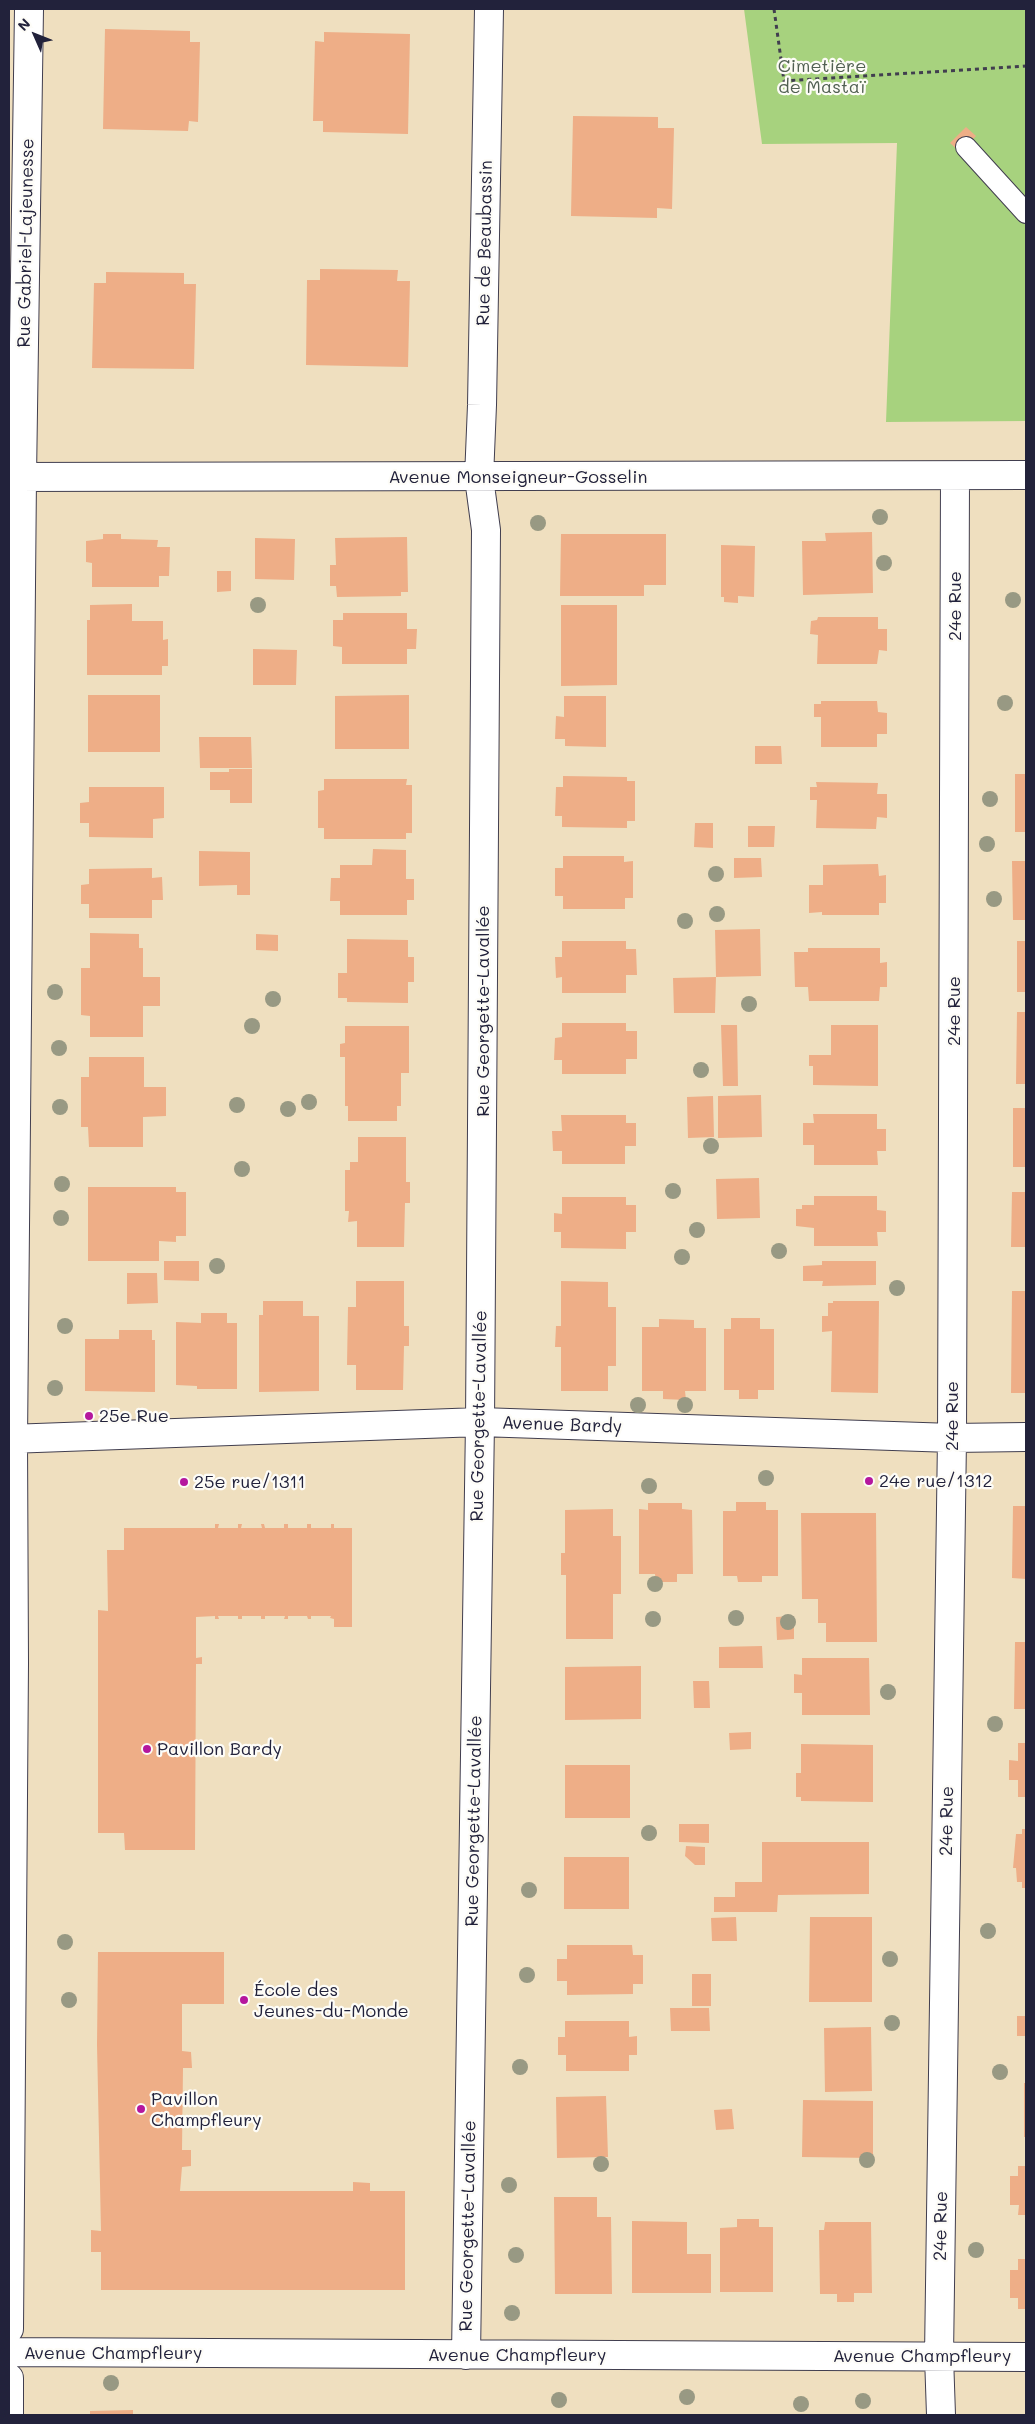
<!DOCTYPE html>
<meta charset="utf-8">
<style>
body{margin:0}
#map{position:relative;width:1035px;height:2424px;overflow:hidden;background:#efdfbf;font-family:Mali,sans-serif}
canvas{display:block}
.frame{position:absolute;inset:0;border:10px solid #22223b;pointer-events:none}
.north{position:absolute;left:10px;top:10px;width:50px;height:50px;-webkit-text-stroke:4px #fdfcf7;paint-order:stroke;rotate:314deg;font-size:14px;font-weight:700;line-height:20px;text-align:center;color:#22223b}
.north::after{content:'';display:block;margin:auto;width:18px;height:22px;background:#22223b;clip-path:polygon(50% 0,100% 100%,50% 72%,0 100%)}
</style>
<div id="map">
<canvas width="1035" height="2424"></canvas>
<div class="frame"></div>
<div class="north">N</div>
</div>
<script>
const g = document.querySelector('canvas').getContext('2d');
g.lineJoin = 'round';
function fillPath(path, color) { g.fillStyle = color; g.fill(path, 'evenodd'); }
const poly = rows => new Path2D(rows.map(r => 'M' + r).join(''));
function strokePath(path, color, width, dash) { g.strokeStyle = color; g.lineWidth = width; g.lineCap = dash ? 'butt' : 'round'; g.setLineDash(dash || []); g.stroke(path); }
function write(font, color, halo, rows, align = 'center') {
  g.font = font + ' Mali,sans-serif'; g.lineWidth = 4.5; g.setLineDash([]); g.textBaseline = 'middle'; g.strokeStyle = halo; g.fillStyle = color; for (const [text, x, y, turn = 0] of rows) {
    g.save(); g.translate(x, y); g.rotate((+turn || 0) * Math.PI / 180); g.textAlign = isNaN(turn) ? turn : align; if (halo) g.strokeText(text, 0, 0); g.fillText(text, 0, 0); g.restore();
  }
}
fillPath(poly([
 [744,9,1026,9,1026,421,886,422,897,143,762,144]
]), '#a7d27e');
fillPath(poly([
 [105,29,190,31,190,42,200,42,198,122,189,121,188,131,103,129],
 [324,32,410,34,408,134,323,132,323,121,313,121,315,41,324,42],
 [573,116,658,117,658,128,674,128,672,209,657,208,657,218,571,216],
 [966,127,976,136,960,152,950,143],
 [320,269,398,270,397,281,410,281,408,367,306,365,307,280,320,280],
 [106,272,184,273,184,284,196,284,194,369,92,368,94,283,106,283],
 [872,532,873,593,803,595,802,541,826,541,825,533],
 [103,534,121,534,121,539,158,540,157,547,170,547,169,576,159,576,159,587,92,587,92,563,86,562,86,541,103,539],
 [561,534,666,534,666,585,644,585,644,596,560,596],
 [407,537,408,592,401,592,401,596,337,597,336,586,330,586,330,565,336,565,335,538],
 [255,538,295,539,294,580,255,579],
 [721,545,755,546,754,597,738,596,738,603,724,602,724,597,721,597],
 [217,571,231,571,231,591,217,592],
 [132,604,132,621,163,621,163,640,168,639,168,666,162,666,162,675,87,675,87,620,90,620,90,605],
 [561,605,617,605,617,685,561,686],
 [343,613,407,613,407,629,417,629,416,649,407,649,407,664,342,664,342,647,333,646,333,620,343,620],
 [818,617,878,617,878,629,887,629,887,651,879,650,877,664,817,664,818,635,810,634,811,621,817,620],
 [253,649,297,650,296,685,253,685],
 [88,695,160,695,160,752,88,752],
 [409,695,409,749,335,749,335,696],
 [564,696,606,696,606,747,565,746,565,739,555,739,556,716,564,717],
 [821,701,877,701,878,712,887,713,887,734,877,734,877,747,821,747,821,717,814,717,814,704,821,704],
 [199,737,251,737,252,768,200,768],
 [755,746,781,746,782,764,755,764],
 [229,769,252,769,252,803,230,803,230,790,210,790,210,772,229,772],
 [1015,774,1026,774,1026,832,1015,832],
 [563,776,627,777,627,781,635,781,635,821,627,821,627,828,562,827,562,816,555,816,556,787,563,787],
 [324,779,407,779,406,785,412,785,412,833,406,833,406,839,324,839,324,828,318,828,318,791,324,790],
 [816,782,878,783,877,794,887,794,887,818,877,817,876,829,816,828,817,800,810,800,810,787,817,787],
 [89,787,164,787,164,818,153,819,153,838,89,837,89,823,80,823,80,803,89,802],
 [695,823,713,823,713,848,694,847],
 [748,826,775,826,774,847,748,847],
 [373,849,406,850,406,879,414,879,414,900,407,900,407,915,340,915,340,901,330,901,331,878,340,878,340,865,372,865],
 [199,851,250,852,250,895,237,895,237,885,199,886],
 [563,856,624,856,624,862,633,861,633,898,625,898,625,909,563,909,563,896,555,896,555,868,563,868],
 [734,858,761,858,762,877,734,878],
 [1012,861,1026,861,1026,920,1013,920],
 [878,864,879,876,886,875,886,903,879,903,879,915,822,915,822,912,809,913,809,885,823,885,823,865],
 [152,868,152,878,162,877,163,900,152,900,152,918,89,918,89,904,81,904,81,885,89,884,89,869],
 [760,929,761,976,716,977,715,930],
 [90,933,139,934,139,948,143,948,143,977,160,977,160,1006,143,1006,143,1037,90,1037,90,1016,81,1015,81,968,90,968],
 [256,934,278,935,278,951,256,950],
 [347,939,408,940,408,957,414,957,414,982,408,982,408,1003,347,1002,347,998,338,998,338,973,347,973],
 [562,941,626,941,626,949,636,949,637,975,626,975,626,993,562,993,562,977,556,978,555,957,562,957],
 [1017,941,1026,941,1026,992,1017,992],
 [808,948,880,948,880,963,887,962,887,987,880,987,879,1001,809,1001,808,987,795,987,794,952,808,952],
 [716,977,715,1013,674,1013,673,978],
 [1017,1012,1026,1012,1026,1084,1016,1084],
 [562,1023,626,1023,626,1031,637,1031,637,1059,626,1059,626,1074,562,1074,562,1060,554,1060,555,1038,562,1037],
 [721,1025,737,1025,738,1086,723,1086],
 [831,1025,878,1025,878,1086,813,1085,813,1066,809,1066,809,1055,831,1055],
 [345,1026,409,1026,409,1073,401,1073,401,1106,397,1106,397,1121,348,1121,348,1106,345,1106,345,1057,340,1057,340,1044,345,1043],
 [89,1057,144,1057,144,1087,166,1087,166,1116,143,1117,143,1147,89,1147,88,1127,81,1127,81,1077,89,1077],
 [761,1095,762,1137,718,1138,718,1096],
 [713,1096,714,1137,688,1138,687,1097],
 [1013,1108,1026,1108,1026,1167,1013,1167],
 [813,1114,877,1114,877,1129,886,1129,886,1151,877,1151,878,1165,814,1165,814,1145,803,1145,803,1123,814,1123],
 [561,1115,626,1115,626,1123,636,1123,636,1146,625,1146,625,1164,562,1164,562,1151,553,1151,552,1131,562,1131],
 [358,1137,406,1137,406,1182,410,1182,410,1203,405,1203,404,1247,357,1247,357,1221,348,1222,349,1211,345,1211,345,1170,350,1170,350,1162,358,1162],
 [759,1178,760,1218,717,1219,716,1179],
 [88,1187,176,1187,176,1192,186,1192,186,1236,176,1236,176,1242,159,1241,159,1261,88,1261],
 [1012,1192,1026,1192,1026,1247,1011,1247],
 [814,1196,877,1196,877,1210,886,1211,886,1232,877,1232,878,1246,814,1246,814,1228,796,1226,796,1209,802,1209,802,1205,814,1205],
 [562,1197,626,1197,626,1205,636,1205,636,1232,626,1232,626,1249,561,1248,561,1232,554,1232,554,1213,562,1214],
 [164,1261,199,1261,199,1281,164,1280],
 [822,1261,876,1261,876,1285,822,1286,823,1281,803,1281,803,1266,822,1265],
 [127,1273,157,1273,158,1303,127,1304],
 [356,1281,404,1281,404,1326,409,1326,409,1346,404,1346,403,1390,356,1390,356,1365,347,1365,348,1307,356,1307],
 [561,1281,608,1282,608,1307,616,1307,616,1366,608,1366,608,1391,561,1391,561,1347,555,1347,556,1326,561,1326],
 [1012,1291,1026,1291,1026,1393,1011,1393],
 [263,1301,303,1301,303,1316,319,1316,319,1391,259,1392,259,1315,263,1315],
 [833,1301,879,1301,878,1393,831,1392,832,1331,822,1332,822,1316,828,1316,828,1303,833,1303],
 [201,1313,227,1313,227,1323,237,1323,237,1389,197,1389,197,1386,176,1385,176,1322,201,1323],
 [731,1318,760,1318,760,1329,774,1329,774,1390,758,1390,758,1399,739,1399,739,1390,724,1390,724,1329,731,1329],
 [659,1319,694,1320,694,1328,706,1328,706,1391,685,1391,686,1400,663,1399,663,1391,642,1391,642,1327,659,1327],
 [119,1330,152,1330,152,1340,155,1340,155,1392,85,1391,85,1339,119,1339],
 [736,1502,766,1502,766,1510,778,1510,778,1576,762,1576,762,1582,738,1582,737,1576,723,1576,723,1511,736,1511],
 [648,1503,682,1503,682,1509,692,1510,693,1574,677,1574,677,1582,656,1582,655,1574,639,1574,639,1509,648,1510],
 [1013,1506,1026,1506,1026,1579,1012,1578],
 [613,1509,613,1536,621,1536,621,1594,613,1594,613,1639,566,1639,566,1575,561,1575,561,1553,565,1553,565,1510],
 [801,1513,876,1513,877,1642,826,1642,826,1623,818,1623,818,1599,802,1599],
 [215,1524,219,1524,218,1528,238,1528,238,1524,242,1524,241,1528,262,1528,261,1524,264,1524,265,1528,284,1528,284,1524,288,1524,288,1528,307,1528,307,1524,311,1524,311,1528,331,1528,331,1524,334,1524,334,1528,352,1528,352,1627,334,1627,334,1619,330,1618,331,1616,311,1616,311,1619,308,1619,307,1616,288,1616,288,1619,284,1619,285,1616,265,1616,265,1619,261,1619,261,1616,242,1616,242,1619,238,1619,238,1616,218,1616,219,1619,215,1619,215,1616,196,1617,196,1658,202,1657,202,1664,196,1664,195,1850,125,1850,124,1833,98,1833,98,1610,108,1611,107,1550,124,1550,124,1528,215,1528],
 [794,1616,794,1639,777,1640,776,1617],
 [1015,1642,1026,1642,1026,1709,1014,1709],
 [762,1646,763,1668,719,1668,719,1647],
 [802,1658,869,1658,870,1715,802,1715,802,1693,794,1693,794,1674,802,1675],
 [641,1666,641,1719,565,1720,565,1667],
 [693,1681,709,1681,710,1708,694,1708],
 [751,1732,751,1749,730,1750,729,1733],
 [1018,1743,1026,1743,1026,1797,1018,1797,1018,1780,1009,1780,1009,1760,1018,1761],
 [801,1744,873,1745,873,1802,801,1801,801,1797,796,1797,796,1773,801,1773],
 [565,1765,630,1765,630,1818,565,1818],
 [679,1824,709,1824,709,1843,679,1842],
 [1022,1829,1026,1829,1026,1888,1022,1888,1022,1882,1017,1882,1016,1868,1013,1868,1016,1834,1022,1834],
 [762,1842,869,1842,869,1894,778,1895,777,1912,714,1912,714,1897,735,1897,735,1882,762,1882],
 [686,1846,705,1847,705,1865,695,1865,685,1856],
 [564,1857,629,1857,629,1909,564,1909],
 [736,1917,737,1941,712,1941,711,1918],
 [810,1917,872,1917,872,2002,809,2002],
 [567,1945,632,1945,633,1955,643,1955,643,1984,633,1984,633,1994,567,1995,567,1981,557,1981,557,1959,567,1959],
 [98,1952,224,1952,224,2004,182,2004,182,2051,191,2052,192,2068,183,2068,182,2150,191,2150,191,2166,182,2167,180,2191,353,2191,353,2182,370,2183,370,2191,405,2191,405,2290,101,2290,101,2252,91,2252,91,2230,101,2231,97,2045],
 [692,1974,711,1974,711,2006,692,2006],
 [670,2008,709,2008,710,2031,671,2031],
 [1017,2016,1026,2016,1026,2036,1017,2036],
 [565,2021,629,2021,629,2037,637,2036,637,2055,629,2055,629,2071,566,2071,566,2055,558,2055,558,2037,565,2037],
 [871,2027,872,2091,825,2092,824,2028],
 [1024,2083,1026,2083,1026,2137,1024,2137],
 [606,2096,608,2157,557,2158,556,2097],
 [803,2100,873,2101,873,2158,802,2157],
 [732,2109,734,2129,716,2130,714,2110],
 [1018,2166,1026,2166,1026,2215,1018,2215,1019,2205,1010,2205,1010,2176,1018,2176],
 [554,2197,597,2197,597,2217,611,2217,612,2294,555,2294],
 [737,2219,759,2219,759,2227,773,2227,773,2292,720,2292,720,2228,737,2227],
 [632,2221,687,2222,687,2254,711,2254,711,2293,632,2293],
 [825,2222,871,2222,872,2293,854,2293,854,2302,837,2302,837,2294,820,2294,819,2230,824,2230],
 [1018,2259,1026,2259,1026,2309,1018,2309,1018,2298,1010,2298,1010,2270,1018,2270],
 [133,2410,133,2415,90,2415,90,2411]
]), '#eeae87');
const service = poly([
 [966,147,1026,213]
]);
const minor = poly([
 [9,477,1026,475],
 [9,1439,480,1422,952,1438,1026,1437],
 [9,2329,14,1663,13,1440,22,477,29,9],
 [9,2352,1026,2357],
 [466,2355,480,1422,486,530,479,478,482,405,489,9],
 [9,2378,9,2415],
 [941,2415,939,2356,952,1438,955,476]
]);
strokePath(service, '#413e4f', 22);
strokePath(minor, '#413e4f', 30);
strokePath(poly([
 [774,9,784,81,1026,66]
]), '#413e4f', 3, [4, 4]);
strokePath(service, '#fff', 20);
strokePath(minor, '#fff', 28);
g.fillStyle = '#989983';
for (const [x, y] of [
 [880,517],
 [538,523],
 [884,563],
 [1013,600],
 [258,605],
 [1005,703],
 [990,799],
 [987,844],
 [716,874],
 [994,899],
 [717,914],
 [685,921],
 [55,992],
 [273,999],
 [749,1004],
 [252,1026],
 [59,1048],
 [701,1070],
 [309,1102],
 [237,1105],
 [60,1107],
 [288,1109],
 [711,1146],
 [242,1169],
 [62,1184],
 [673,1191],
 [61,1218],
 [697,1230],
 [779,1251],
 [682,1257],
 [217,1266],
 [897,1288],
 [65,1326],
 [55,1388],
 [638,1405],
 [685,1405],
 [766,1478],
 [649,1486],
 [655,1584],
 [736,1618],
 [653,1619],
 [788,1622],
 [888,1692],
 [995,1724],
 [649,1833],
 [529,1890],
 [988,1931],
 [65,1942],
 [890,1959],
 [527,1975],
 [69,2000],
 [892,2023],
 [520,2067],
 [1000,2072],
 [867,2160],
 [601,2164],
 [509,2185],
 [976,2250],
 [516,2255],
 [512,2313],
 [111,2383],
 [687,2397],
 [559,2400],
 [863,2401],
 [801,2404]
]) { g.beginPath(); g.arc(x, y, 8, 0, 2 * Math.PI); g.fill(); }
for (const [x, y, r, color] of [
 [89,1416,5,"#b5179e"],
 [869,1481,5,"#b5179e"],
 [184,1482,5,"#b5179e"],
 [147,1749,5,"#b5179e"],
 [244,2000,5,"#b5179e"],
 [141,2109,5,"#b5179e"]
]) { const dot = new Path2D(); dot.arc(x, y, r, 0, 2 * Math.PI); g.fillStyle = color; g.fill(dot); strokePath(dot, '#fdfcf7', 2); }
write('18px', '#516052', '#fdfcf7', [
 ["Cimetière",822,66],
 ["de Mastaï",822,87]
]);
write('18px', '#22223b', '#fdfcf7', [
 ["Rue Gabriel-Lajeunesse",26,243,-89],
 ["Rue de Beaubassin",485,243,-89],
 ["Avenue Monseigneur-Gosselin",518,477],
 ["24e Rue",955,606,-90],
 ["Rue Georgette-Lavallée",483,1011,-90],
 ["24e Rue",954,1011,-90],
 ["Rue Georgette-Lavallée",479,1416,-89],
 ["24e Rue",952,1416,-90],
 ["Avenue Bardy",562,1425,2],
 ["Rue Georgette-Lavallée",474,1821,-89],
 ["24e Rue",947,1821,-89],
 ["Rue Georgette-Lavallée",468,2226,-89],
 ["24e Rue",941,2226,-89],
 ["Avenue Champfleury",113,2353],
 ["Avenue Champfleury",517,2355],
 ["Avenue Champfleury",922,2356]
]);
write('18px', '#22223b', '#fdfcf7', [
 ["25e Rue",99,1416],
 ["24e rue/1312",879,1481],
 ["25e rue/1311",194,1482],
 ["Pavillon Bardy",157,1749],
 ["École des",254,1990],
 ["Jeunes-du-Monde",254,2011],
 ["Pavillon",151,2099],
 ["Champfleury",151,2120]
], 'left');
</script>
